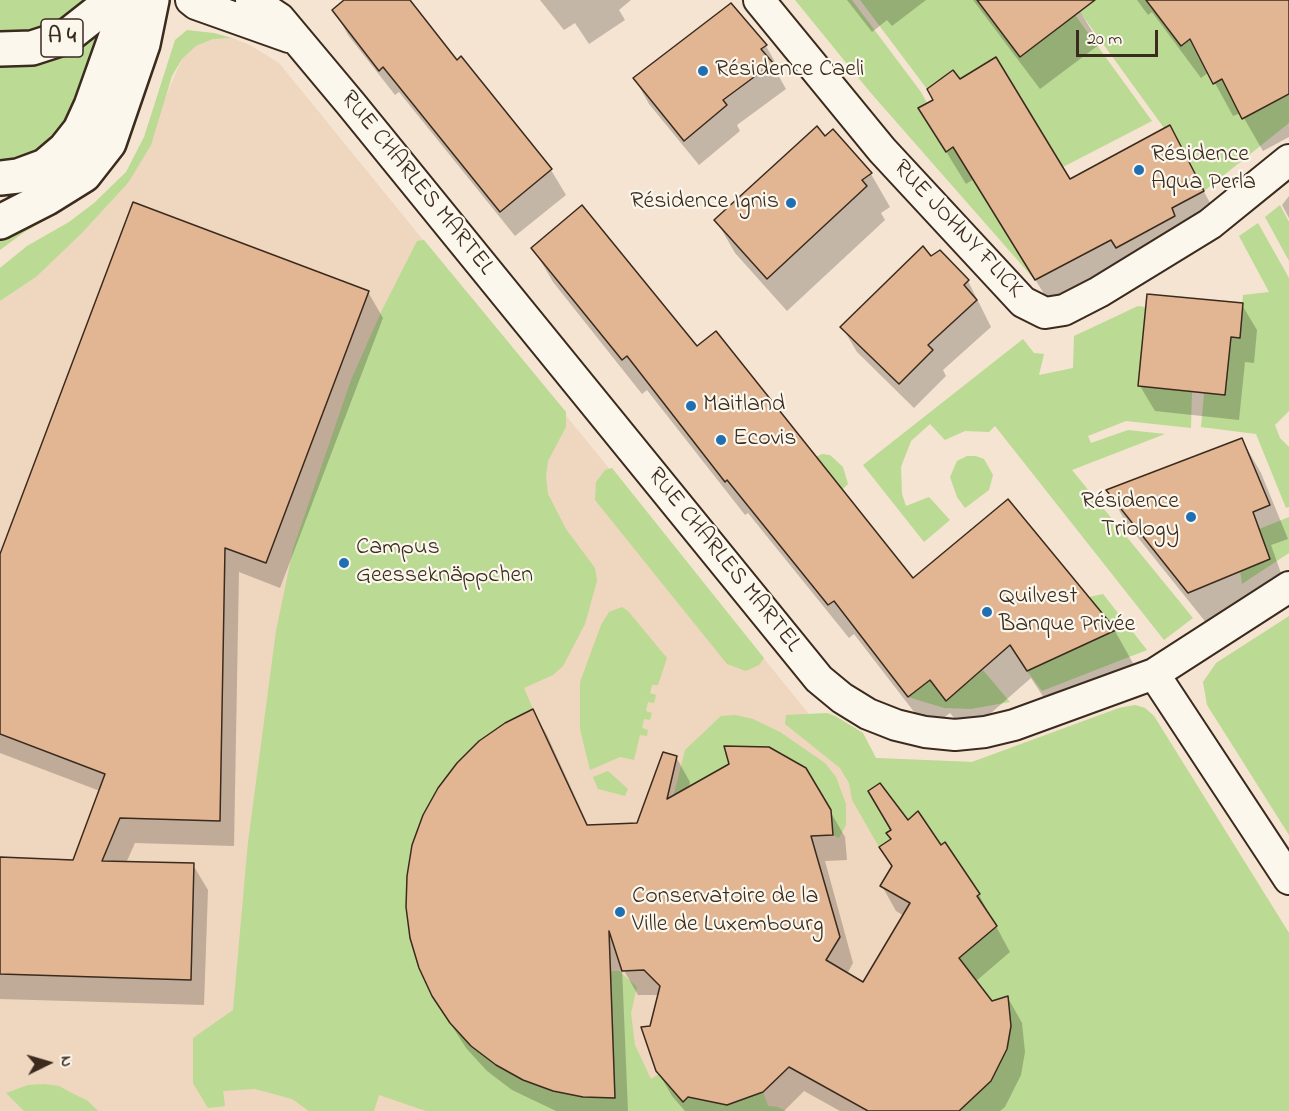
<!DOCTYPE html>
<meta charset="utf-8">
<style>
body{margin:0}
#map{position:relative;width:1289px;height:1111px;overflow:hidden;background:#f4e4d1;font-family:"Indie Flower",sans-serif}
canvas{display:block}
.north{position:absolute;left:18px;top:1033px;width:60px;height:60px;-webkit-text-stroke:4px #fbf7ec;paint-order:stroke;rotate:85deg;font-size:16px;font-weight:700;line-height:24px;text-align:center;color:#3b2a1e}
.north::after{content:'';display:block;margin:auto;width:21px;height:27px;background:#3b2a1e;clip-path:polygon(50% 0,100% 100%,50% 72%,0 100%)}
.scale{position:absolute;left:1076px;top:30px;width:82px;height:27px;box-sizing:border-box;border:3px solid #3b2a1e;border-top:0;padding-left:8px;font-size:18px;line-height:21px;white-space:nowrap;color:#3b2a1e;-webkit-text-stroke:4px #fbf7ec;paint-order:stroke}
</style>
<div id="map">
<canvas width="1289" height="1111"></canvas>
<div class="north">N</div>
<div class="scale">20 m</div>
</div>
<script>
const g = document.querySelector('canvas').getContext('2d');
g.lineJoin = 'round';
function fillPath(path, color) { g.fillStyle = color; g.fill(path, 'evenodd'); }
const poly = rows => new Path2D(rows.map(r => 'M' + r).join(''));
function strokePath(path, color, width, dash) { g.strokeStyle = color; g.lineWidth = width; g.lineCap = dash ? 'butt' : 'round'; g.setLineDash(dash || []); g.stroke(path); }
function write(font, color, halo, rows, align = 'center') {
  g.font = font + ' "Indie Flower",sans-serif'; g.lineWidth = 4.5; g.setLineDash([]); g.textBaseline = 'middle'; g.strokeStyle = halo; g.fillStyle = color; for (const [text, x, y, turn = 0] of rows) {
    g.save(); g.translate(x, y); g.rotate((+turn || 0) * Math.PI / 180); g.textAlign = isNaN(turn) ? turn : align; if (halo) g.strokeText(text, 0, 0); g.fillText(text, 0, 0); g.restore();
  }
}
fillPath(poly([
 [232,38,250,45,279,63,809,714,835,716,863,733,876,758,972,762,1119,708,1135,705,1145,708,1154,716,1289,933,1289,1111,0,1111,0,301,36,277,81,234,128,183,182,59,196,46,213,39]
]), '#efd6be');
fillPath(poly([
 [0,0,87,0,70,17,40,32,0,35],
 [795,0,852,0,921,92,927,103,918,109,946,151,953,147,1035,280,870,92],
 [860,0,977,0,1020,56,1075,15,1152,121,1063,167,1018,94,988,63,960,79,953,70,927,89],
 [1075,0,1146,0,1181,46,1190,39,1212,84,1222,79,1242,118,1289,94,1289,123,1204,191,1170,125,1164,128,1080,12],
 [108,21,83,100,48,150,0,167,0,61],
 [187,30,214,33,232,38,213,39,196,46,182,59,172,76,151,145,128,183,81,234,36,277,0,301,0,268,27,246,69,222,94,203,126,172,144,137,175,40],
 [163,31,134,128,124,152,111,170,74,203,23,233,0,250,0,229],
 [1280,205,1289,222,1289,261,1265,217],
 [1258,223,1289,278,1289,411,1275,425,1280,438,1289,447,1289,507,1286,508,1256,434,1201,427,1204,393,1225,394,1231,337,1240,337,1243,295,1269,292,1239,236],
 [424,240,566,412,566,427,548,461,546,476,548,494,566,529,595,568,597,581,585,624,563,666,553,675,524,688,533,709,505,723,479,741,457,763,438,787,423,815,412,845,407,876,406,907,410,938,419,968,432,997,450,1023,471,1046,496,1065,523,1080,610,971,619,971,637,987,631,1013,635,1045,651,1079,659,1074,683,1101,688,1097,727,1105,763,1092,768,1106,778,1107,786,1111,426,1111,379,1095,374,1111,309,1111,292,1099,255,1089,223,1091,225,1106,208,1108,193,1083,193,1038,233,1010,248,842,276,631,293,549,351,380,382,310,417,241],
 [1138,306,1146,307,1138,386,1192,392,1191,428,1126,421,1088,436,1091,443,1128,430,1165,434,1072,470,1193,618,1164,640,995,426,989,432,965,431,945,440,930,424,911,441,901,467,902,494,906,506,929,497,950,520,924,542,863,465,1023,339,1034,353,1044,354,1039,375,1073,368,1074,336],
 [822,454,830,455,843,467,848,484,842,490,816,457],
 [967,456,976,456,984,459,993,475,989,490,965,508,957,497,950,477,957,461],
 [612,468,764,658,759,665,746,671,727,664,595,500,596,482,605,470],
 [1289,517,1289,553,1242,584,1240,571,1270,559,1259,529],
 [1103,594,1147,650,1042,691,1027,671,1116,630,1089,597],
 [622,607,628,611,667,658,658,685,652,685,650,693,656,695,654,703,648,702,646,711,652,713,650,720,644,719,642,728,648,730,647,736,640,735,634,760,620,757,590,770,580,729,580,682,601,625,609,612],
 [1289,616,1289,835,1207,705,1203,682,1216,663],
 [983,670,1010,702,971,709,944,708,908,697,930,680,946,701],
 [1135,705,1145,708,1154,716,1289,933,1289,1111,960,1111,991,1081,1007,1049,1011,1026,1008,997,934,1016,949,955,997,926,977,896,980,894,945,843,941,845,918,812,908,820,903,815,888,825,891,830,886,833,891,839,879,847,852,800,849,783,840,768,785,724,786,715,827,713,835,716,863,733,876,758,972,762,1119,708],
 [736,715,753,719,780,732,825,763,836,777,846,804,846,825,839,838,833,835,831,810,806,768,769,747,724,746,729,764,670,810,685,750,721,716],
 [608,771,628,789,625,796,598,789,593,777],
 [44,1084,59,1086,72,1093,88,1101,98,1111,24,1111,6,1093,28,1085]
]), '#bbda93');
fillPath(poly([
 [347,0,408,0,456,62,551,170,566,195,515,236,399,92,395,95,348,35,334,10],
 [540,0,631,0,619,10,625,20,589,44,575,23,564,30],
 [847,0,926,0,892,26,887,20,872,32],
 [973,0,1073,0,1100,44,1040,89],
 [1137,0,1289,0,1289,137,1263,151,1241,113,1233,116,1209,72,1201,78,1152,12,1148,15],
 [730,5,766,46,780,71,777,73,786,89,737,125,740,131,699,165,649,104,635,79],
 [960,81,1069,181,1169,127,1222,225,1055,312,974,179,966,184,920,109],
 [833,132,871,174,890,207,881,213,885,220,787,311,735,253,716,220],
 [1289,196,1289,218,1282,205],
 [533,248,697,348,912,580,1008,501,1115,631,1134,665,1048,704,1031,678,967,734,950,713,928,730,854,634,849,638,748,513,745,515,647,390,642,394,553,282],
 [931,258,968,281,991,327,943,370,946,376,914,408,857,352,842,327],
 [368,292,383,318,280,588,239,572,234,846,135,843,126,863,193,865,208,890,204,1005,0,999,0,859,74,861,100,791,0,753,0,558],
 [1242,305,1257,330,1254,363,1245,362,1239,420,1155,411,1140,386],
 [1242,440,1261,473,1288,539,1271,545,1288,593,1208,625,1127,524,1108,491],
 [533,711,547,735,589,827,638,825,676,757,690,782,689,788,830,811,845,837,847,860,825,861,853,963,847,974,863,984,904,916,896,911,882,886,893,868,881,847,892,840,908,822,941,847,945,844,979,895,1010,952,975,982,991,1002,1008,998,1022,1023,1025,1052,1021,1075,1005,1107,1000,1111,840,1111,804,1091,784,1111,685,1111,672,1096,657,1070,651,1027,659,995,638,995,622,967,628,1111,556,1111,512,1090,487,1071,466,1048,433,996]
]), '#0003');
const building = poly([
 [344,0,410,0,457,60,461,56,552,169,500,212,383,67,379,71,332,10,344,0],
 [977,0,1095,0,1020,57,977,0],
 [1146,0,1289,0,1289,94,1242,119,1222,79,1213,84,1190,39,1181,46,1146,0],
 [731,3,767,45,761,49,773,63,723,100,727,105,684,141,633,78,731,3],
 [996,57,1070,179,1170,125,1204,191,1172,208,1175,216,1116,248,1111,240,1035,280,953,147,946,152,918,108,933,100,927,89,953,70,960,79,996,57],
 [817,126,825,136,833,129,872,173,862,180,867,186,767,279,714,220,817,126],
 [133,202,369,291,266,563,225,548,220,821,120,818,102,861,194,863,191,980,0,974,0,857,73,860,105,774,0,734,0,554,133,202],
 [582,205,697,346,716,331,913,578,1008,499,1116,630,1027,671,1010,645,946,701,930,680,908,697,834,601,828,605,727,480,725,482,627,356,622,360,531,248,582,205],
 [923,246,931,256,940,250,969,280,964,285,977,300,928,345,933,350,899,384,840,327,923,246],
 [1147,294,1243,303,1240,338,1231,337,1225,395,1138,386,1147,294],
 [1242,438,1270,505,1253,512,1270,559,1188,593,1106,490,1242,438],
 [533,709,587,825,637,823,663,752,677,756,667,799,729,764,724,746,769,747,806,768,831,810,833,835,811,836,840,937,826,960,863,982,910,903,880,886,892,866,879,847,891,839,886,833,891,830,868,791,880,783,908,820,918,811,941,845,945,842,980,894,977,896,997,926,959,958,992,1001,1008,996,1011,1026,1007,1049,991,1081,959,1111,868,1111,789,1067,763,1092,727,1105,688,1097,683,1102,656,1071,641,1027,650,1026,660,986,644,970,622,971,609,931,615,1098,583,1097,553,1091,523,1080,496,1065,471,1046,450,1023,432,996,419,968,410,938,406,907,407,876,412,845,423,815,438,788,457,763,479,741,505,723,533,709]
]);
fillPath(building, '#e2b692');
strokePath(building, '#3b2a1e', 1.5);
const minor = poly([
 [191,0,196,4,289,37],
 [251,0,279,18,351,104,819,679,842,698,868,714,896,725,925,732,955,735,985,732,1014,725,1154,674,1289,587],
 [759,0,882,150,1023,302,1045,313,1064,310,1099,292,1210,224,1289,160],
 [1154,674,1289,879]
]);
const major = poly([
 [0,178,18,176,45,166,65,149,80,130,91,106,117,33,139,0],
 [0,222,47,198,84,175,109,143,143,44,152,0]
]);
const highway = poly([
 [0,49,32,48,66,37,113,0]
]);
strokePath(minor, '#3b2a1e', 34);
strokePath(major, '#3b2a1e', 38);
strokePath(highway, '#3b2a1e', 38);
strokePath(minor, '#fbf7ec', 30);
strokePath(major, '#fbf7ec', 33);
strokePath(highway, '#fbf7ec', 33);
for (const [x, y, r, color] of [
 [703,71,6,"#1f6fb2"],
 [1139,170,6,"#1f6fb2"],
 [791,203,6,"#1f6fb2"],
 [691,406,6,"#1f6fb2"],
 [721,440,6,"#1f6fb2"],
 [1191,517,6,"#1f6fb2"],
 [344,563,6,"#1f6fb2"],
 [987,612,6,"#1f6fb2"],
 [620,912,6,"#1f6fb2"]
]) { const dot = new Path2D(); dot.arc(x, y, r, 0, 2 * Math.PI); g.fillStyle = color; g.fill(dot); strokePath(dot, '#fbf7ec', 2); }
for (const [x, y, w] of [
 [62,38,42]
]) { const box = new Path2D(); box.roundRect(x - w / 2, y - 19, w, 38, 4.5); g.fillStyle = '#fbf7ec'; g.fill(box); strokePath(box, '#3b2a1e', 1.5); }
write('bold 22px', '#3b2a1e', null, [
 ["A 4",62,38]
]);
write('24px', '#3b2a1e', '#fbf7ec', [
 ["Résidence Caeli",715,71],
 ["Résidence",1151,156],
 ["Aqua Perla",1151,184],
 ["Résidence Ignis",779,203,"right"],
 ["Maitland",703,406],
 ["Ecovis",733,440],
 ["Résidence",1179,503,"right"],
 ["Triology",1179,531,"right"],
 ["Campus",356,549],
 ["Geesseknäppchen",356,577],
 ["Quilvest",999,598],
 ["Banque Privée",999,626],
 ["Conservatoire de la",632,898],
 ["Ville de Luxembourg",632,926]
], 'left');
write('24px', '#3b2a1e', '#fbf7ec', [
 ["RUE CHARLES MARTEL",416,184,51],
 ["RUE JOHNY FLICK",957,230,47],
 ["RUE CHARLES MARTEL",723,561,51]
]);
</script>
